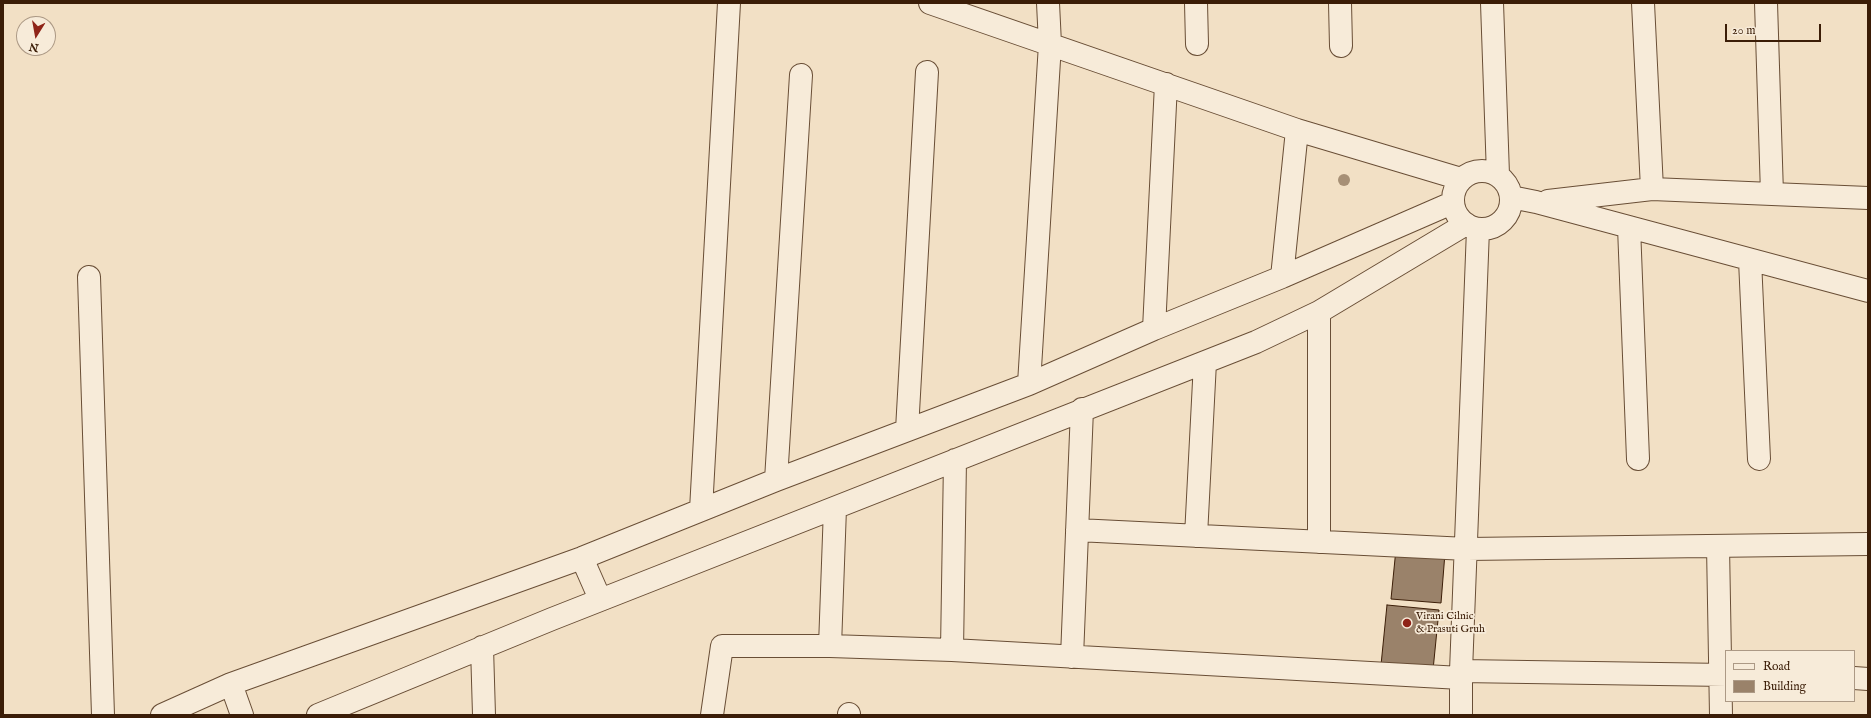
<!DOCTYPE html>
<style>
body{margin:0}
#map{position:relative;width:1871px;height:718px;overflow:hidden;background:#f2e0c5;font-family:"IM FELL English",serif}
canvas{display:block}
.frame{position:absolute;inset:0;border:4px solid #3b1d07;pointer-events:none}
.legend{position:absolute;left:1725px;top:650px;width:130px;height:52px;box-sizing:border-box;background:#f7ebd9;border:1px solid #ac9985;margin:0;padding:5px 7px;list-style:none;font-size:12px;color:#3b1d07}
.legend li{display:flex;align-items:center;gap:8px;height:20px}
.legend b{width:20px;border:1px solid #ac9985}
.north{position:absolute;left:16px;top:16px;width:40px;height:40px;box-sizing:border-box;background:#f7ebd9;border:1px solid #ac9985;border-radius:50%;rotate:191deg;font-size:11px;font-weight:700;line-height:16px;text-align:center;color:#3b1d07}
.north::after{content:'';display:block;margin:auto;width:14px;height:18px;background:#8f2418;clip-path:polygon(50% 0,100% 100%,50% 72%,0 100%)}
.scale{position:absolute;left:1725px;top:24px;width:96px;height:18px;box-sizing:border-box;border:2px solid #3b1d07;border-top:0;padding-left:5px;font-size:12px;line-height:14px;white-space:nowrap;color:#3b1d07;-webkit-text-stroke:3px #f7ebd9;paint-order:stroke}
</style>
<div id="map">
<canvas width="1871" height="718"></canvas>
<div class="frame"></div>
<ul class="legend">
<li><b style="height:5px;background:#f7ebd9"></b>Road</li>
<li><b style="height:11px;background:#9a826a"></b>Building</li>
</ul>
<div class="north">N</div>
<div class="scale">20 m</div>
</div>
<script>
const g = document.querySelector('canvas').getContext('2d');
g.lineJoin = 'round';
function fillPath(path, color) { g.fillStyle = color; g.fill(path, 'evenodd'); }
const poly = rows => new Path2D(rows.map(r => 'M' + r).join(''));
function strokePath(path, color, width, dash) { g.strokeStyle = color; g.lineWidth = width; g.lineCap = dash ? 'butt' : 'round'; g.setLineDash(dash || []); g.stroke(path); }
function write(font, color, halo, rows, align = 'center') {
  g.font = font + ' "IM FELL English",serif'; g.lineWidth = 3.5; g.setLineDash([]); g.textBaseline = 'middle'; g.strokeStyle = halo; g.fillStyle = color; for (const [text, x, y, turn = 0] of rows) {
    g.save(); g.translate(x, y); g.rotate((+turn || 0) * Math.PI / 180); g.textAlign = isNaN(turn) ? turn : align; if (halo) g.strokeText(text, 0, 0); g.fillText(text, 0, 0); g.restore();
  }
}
const building = poly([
 [1396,549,1445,553,1441,603,1391,599,1396,549],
 [1387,605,1439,610,1433,670,1381,665,1387,605]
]);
fillPath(building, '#9a826a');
strokePath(building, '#3b1d07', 1);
const minor = poly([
 [930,3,1297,130,1461,179],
 [1196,3,1197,44],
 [1340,3,1341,46],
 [1492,3,1498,175],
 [1643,3,1652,189],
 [1766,3,1772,194],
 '1453 200a29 29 0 1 1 58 0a29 29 0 1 1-58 0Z',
 [1511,197,1536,202,1868,291],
 [1548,201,1652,189,1868,198],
 [1629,227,1638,459],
 [1750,260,1759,459],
 [89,277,103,715],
 [1282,277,1297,130],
 [1154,329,1166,84],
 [1029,384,1050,44,1048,3],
 [907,430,927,72],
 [776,480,801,75],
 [701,510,729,3],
 [1077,530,1467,549,1868,544],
 [1196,536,1205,362],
 [1319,542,1319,312],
 [1718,546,1721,715],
 [582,558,600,599],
 [830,646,835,508],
 [482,647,484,715],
 [952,650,955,460],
 [1072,657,1082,409],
 [1461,671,1726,675],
 [1854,678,1868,679],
 [231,684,242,715],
 [162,715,231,684,582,558,776,480,1029,384,1154,329,1282,277,1452,203],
 [318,715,552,619,1256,342,1319,312,1466,224],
 [712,715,722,646,830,646,952,650,1461,678],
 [849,715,849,714],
 [1461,715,1461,671,1478,229]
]);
strokePath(minor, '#694e36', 24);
strokePath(minor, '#f7ebd9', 22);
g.fillStyle = '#a79076';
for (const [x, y] of [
 [1344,180]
]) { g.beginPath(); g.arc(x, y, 6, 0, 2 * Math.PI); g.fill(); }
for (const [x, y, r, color] of [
 [1407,623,5,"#8f2418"]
]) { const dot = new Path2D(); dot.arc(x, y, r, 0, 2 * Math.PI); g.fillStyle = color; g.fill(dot); strokePath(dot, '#f7ebd9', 1.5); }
write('11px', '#3b1d07', '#f7ebd9', [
 ["Virani Cilnic",1416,617],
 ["& Prasuti Gruh",1416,630]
], 'left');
</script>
